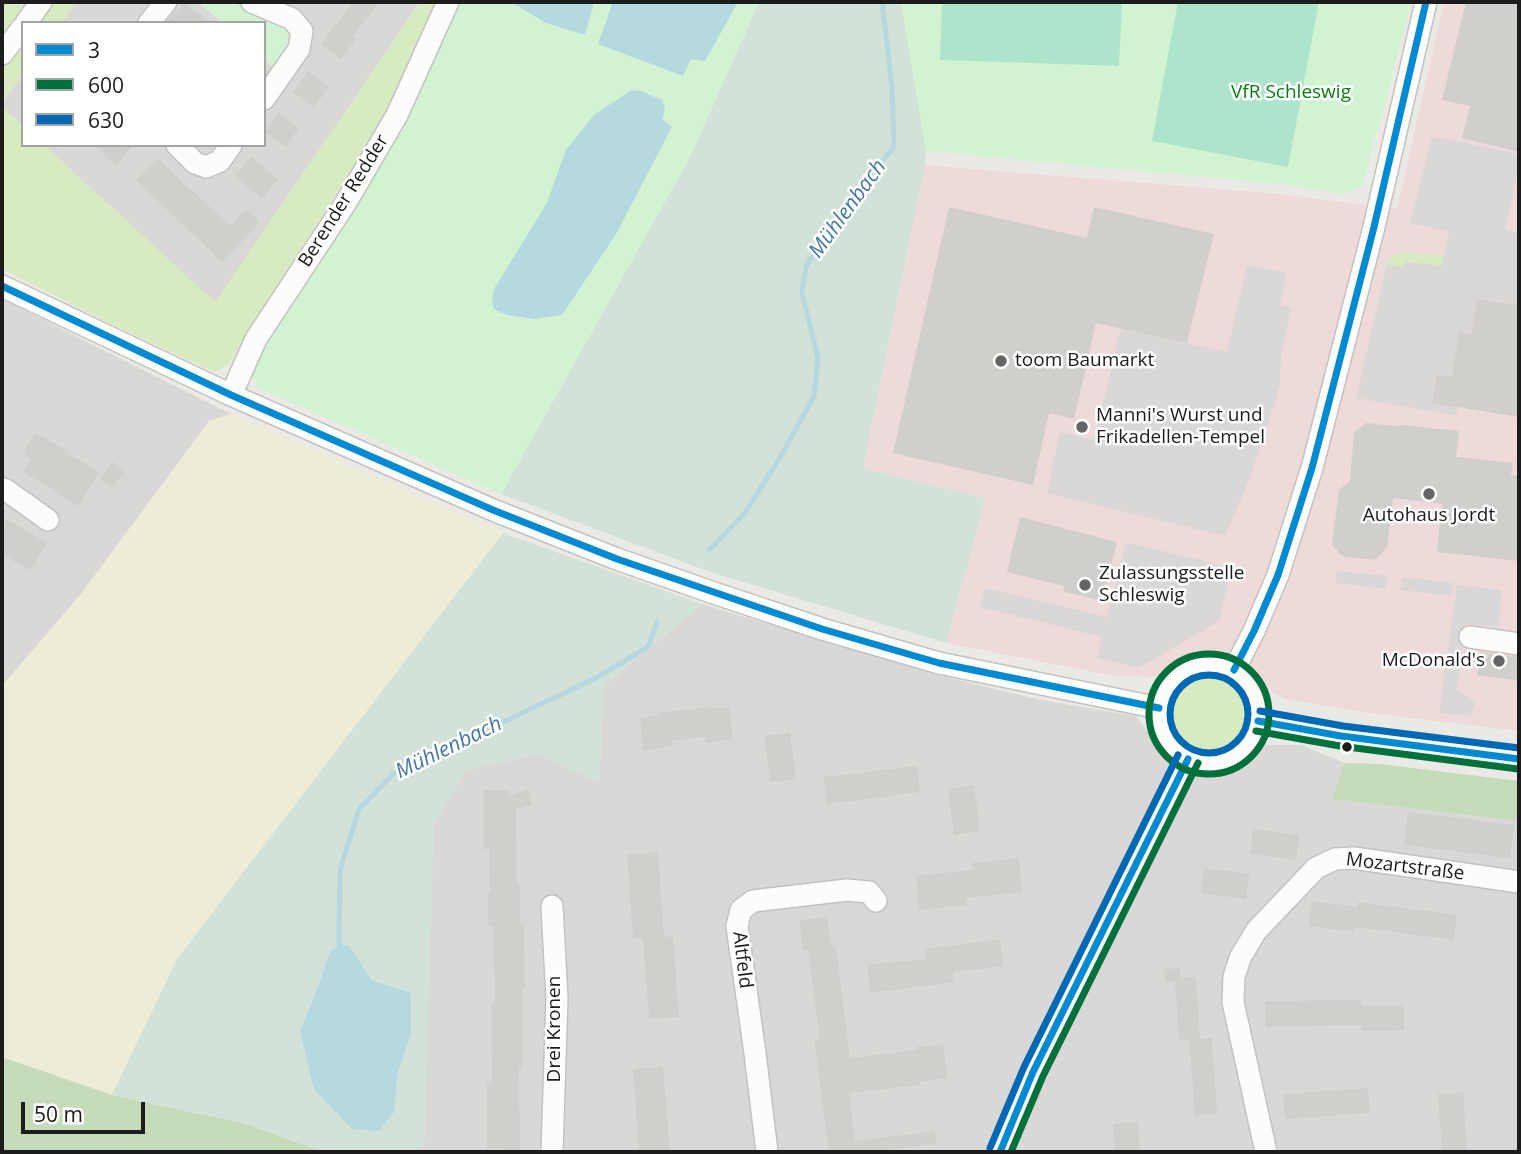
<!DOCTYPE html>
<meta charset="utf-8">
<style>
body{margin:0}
#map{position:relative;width:1521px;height:1154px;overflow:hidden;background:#ebe9e5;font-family:"Open Sans",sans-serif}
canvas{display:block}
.frame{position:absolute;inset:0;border:4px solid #1c1c1c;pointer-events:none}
.legend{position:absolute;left:21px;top:21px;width:245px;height:126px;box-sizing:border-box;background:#fff;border:2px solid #a4a4a4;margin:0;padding:9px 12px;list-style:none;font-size:21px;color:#1c1c1c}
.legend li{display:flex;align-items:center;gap:14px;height:35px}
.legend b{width:35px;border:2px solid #a4a4a4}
.scale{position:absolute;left:21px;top:1102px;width:124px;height:32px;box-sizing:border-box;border:4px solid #1c1c1c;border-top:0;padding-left:9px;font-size:21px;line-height:24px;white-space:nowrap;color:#1c1c1c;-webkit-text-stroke:5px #fff;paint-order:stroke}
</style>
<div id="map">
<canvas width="1521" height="1154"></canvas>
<div class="frame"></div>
<ul class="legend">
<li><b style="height:9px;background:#008ad2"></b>3</li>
<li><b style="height:9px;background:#00713c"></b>600</li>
<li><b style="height:9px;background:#0069b4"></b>630</li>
</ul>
<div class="scale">50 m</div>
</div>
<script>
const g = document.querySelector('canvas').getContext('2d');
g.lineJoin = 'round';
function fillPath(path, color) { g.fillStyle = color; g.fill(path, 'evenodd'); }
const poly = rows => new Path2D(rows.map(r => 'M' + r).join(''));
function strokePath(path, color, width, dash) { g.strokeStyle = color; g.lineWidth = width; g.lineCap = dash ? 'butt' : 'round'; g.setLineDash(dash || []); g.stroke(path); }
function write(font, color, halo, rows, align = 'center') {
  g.font = font + ' "Open Sans",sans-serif'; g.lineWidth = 5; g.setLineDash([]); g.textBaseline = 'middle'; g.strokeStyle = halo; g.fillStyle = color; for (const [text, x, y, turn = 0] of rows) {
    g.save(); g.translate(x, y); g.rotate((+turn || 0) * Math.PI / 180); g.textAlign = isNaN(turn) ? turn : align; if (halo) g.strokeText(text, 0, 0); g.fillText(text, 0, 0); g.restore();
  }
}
fillPath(poly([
 [76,2,420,2,215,303,44,145,264,145,264,23,61,23],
 [23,74,23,126,2,107,2,103],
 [2,299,231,414,209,421,81,594,2,686],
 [702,604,933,674,1041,700,1136,716,1168,759,1204,773,1239,764,1266,745,1301,745,1344,763,1333,799,1519,821,1519,1152,417,1152,424,1145,433,825,466,770,537,754,599,782,604,686]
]), '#dad8d6');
fillPath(poly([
 [1444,2,1519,2,1519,731,1369,713,1288,700,1261,687,1254,670,1216,651,1185,657,1155,677,1114,676,946,643,986,498,863,468,925,165,1280,194,1397,209]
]), '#eedbd9');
fillPath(poly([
 [1432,136,1519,154,1519,166,1505,230,1519,233,1519,305,1477,299,1471,334,1452,377,1437,375,1432,403,1458,407,1456,415,1356,398,1387,264,1404,267,1405,262,1442,265,1449,232,1410,223],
 [1247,265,1286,273,1280,305,1291,307,1281,357,1280,386,1249,480,1225,536,1047,493,1060,432,1094,440,1121,328,1227,352],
 [1126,542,1232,568,1219,621,1139,668,1097,658,1102,637,980,607,985,588,1107,617],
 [1337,571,1387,576,1386,589,1335,583],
 [1402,577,1453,583,1451,596,1400,590],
 [1457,585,1502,590,1498,627,1465,624,1457,689,1476,703,1474,706,1471,716,1439,713],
 [784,789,794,873,697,885,687,800]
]), '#d9d8d6');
fillPath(poly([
 [231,414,503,533,177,959,112,1095,2,1057,2,686,81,594,210,421]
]), '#ececd7');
fillPath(poly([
 [2,2,76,2,61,23,23,23,23,74,2,102],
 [420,2,437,2,389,112,248,331,229,364,214,372,101,319,2,269,2,107,23,126,23,145,44,145,215,302],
 [1405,252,1439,255,1444,258,1442,265,1405,262,1405,267,1387,264,1390,256],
 '1168 714a40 40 0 1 1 80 0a40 40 0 1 1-80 0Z'
]), '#d8eac2');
fillPath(poly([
 [1344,763,1380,764,1519,781,1519,821,1332,799],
 [2,1057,112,1095,243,1123,324,1152,2,1152]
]), '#c6dbb9');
fillPath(poly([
 [759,2,901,2,926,151,925,165,863,468,986,498,946,643,713,573,501,494,690,157],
 [503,533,702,604,604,686,599,783,537,754,466,770,434,825,424,1146,417,1152,324,1152,243,1123,112,1095,177,959],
 [349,945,372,981,411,1034,398,1072,394,1112,318,987,329,953]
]), '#d2e2d8');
fillPath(poly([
 [198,2,231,2,281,23,289,32,290,41,287,53,275,69,264,60,264,23,222,23],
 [460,2,759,2,690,157,501,494,256,387,251,369,349,216,401,131],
 [901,2,1412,2,1362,187,1343,194,1282,184,926,151]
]), '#d1f3d1');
fillPath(poly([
 [942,2,1122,2,1119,66,940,60],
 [1178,2,1319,2,1288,167,1152,141]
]), '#aee4cc');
fillPath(poly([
 [511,2,594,2,585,35,546,23],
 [613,2,738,2,705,61,691,59,683,76,598,44],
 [632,90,641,91,662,100,665,109,662,119,672,127,616,234,562,315,534,319,507,315,494,309,492,302,494,289,547,203,566,150,595,114],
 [339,945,349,945,372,981,411,993,411,1034,398,1072,394,1112,379,1131,352,1129,314,1089,300,1031,318,987,329,953]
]), '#b6d8e0');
strokePath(poly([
 [709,550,745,513,781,456,814,396,818,358,802,293,806,266,853,196,894,147,892,87,882,2],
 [339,945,340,870,359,809,393,774,596,678,648,647,657,623]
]), '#b6d8e0', 5);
fillPath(poly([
 [185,2,209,23,166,23],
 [353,2,379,2,353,36,356,39,341,59,321,44],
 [1466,2,1519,2,1519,152,1462,138,1470,106,1442,100],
 [308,71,329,87,314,107,293,92],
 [278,113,299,128,286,147,265,132],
 [94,145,133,145,116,165],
 [251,157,278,179,262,199,235,176],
 [157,158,230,226,246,209,260,222,222,262,136,180],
 [949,207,1087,238,1094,207,1214,234,1187,343,1096,323,1074,419,1049,413,1033,485,893,453],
 [1477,299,1519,305,1519,417,1432,403,1437,375,1452,377,1459,332,1471,334],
 [1366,423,1396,426,1402,425,1459,431,1456,457,1513,463,1511,475,1519,476,1519,561,1437,552,1442,504,1393,498,1387,547,1375,560,1342,556,1332,545,1339,490,1350,481,1354,432],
 [35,433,66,450,65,452,99,472,78,506,59,495,60,493,23,472,31,459,23,454],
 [113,462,125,472,111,488,100,479],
 [1020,517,1117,542,1102,601,1063,591,1064,586,1007,572],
 [7,519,47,543,34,566,32,565,29,570,2,554,2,528],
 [1480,652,1519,657,1519,681,1477,675],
 [710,707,710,709,729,707,733,739,705,743,705,737,688,739,672,741,672,746,643,750,640,718,658,715,657,713],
 [790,733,796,779,770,782,764,736],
 [917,766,920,792,827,804,823,777],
 [974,785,980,831,954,835,948,789],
 [528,789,532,805,516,809,517,884,520,884,520,924,524,924,525,989,522,989,523,1068,519,1068,520,1152,504,1152,504,1148,487,1148,487,1084,492,1084,491,1004,495,1004,494,957,493,925,488,925,488,891,490,891,489,849,483,849,483,790,510,790,510,795],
 [1408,812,1514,825,1510,858,1404,845],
 [1253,829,1299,835,1296,860,1250,854],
 [658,852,664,937,673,936,679,1017,649,1019,643,938,633,939,627,854],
 [1019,858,1022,892,966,898,966,905,919,910,916,876,973,870,972,863],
 [1204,868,1249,874,1246,899,1201,893],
 [1312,901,1358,907,1358,902,1457,915,1454,940,1355,927,1354,932,1309,926],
 [827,917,831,947,836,946,850,1058,916,1050,916,1047,943,1044,947,1078,920,1082,920,1085,849,1093,855,1141,935,1131,936,1144,868,1152,829,1152,814,1040,820,1039,814,994,808,950,803,950,799,920],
 [1000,939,1003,966,953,972,954,982,870,993,867,965,926,959,925,949],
 [1180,968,1181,978,1196,977,1200,1039,1193,1039,1212,1038,1217,1114,1195,1116,1189,1039,1179,1040,1175,981,1165,982,1164,969],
 [1361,1000,1361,1006,1404,1005,1404,1030,1362,1031,1361,1025,1266,1027,1265,1001],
 [663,1067,670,1152,639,1152,633,1069],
 [1368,1088,1370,1113,1285,1119,1283,1094],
 [1463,1092,1467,1152,1442,1152,1438,1094],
 [1138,1122,1140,1152,1115,1152,1113,1124]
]), '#d1cfcc');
const minor = poly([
 [252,2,292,19,302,31,299,49,264,99],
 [26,23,41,2],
 [149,23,166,2],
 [2,54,23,27],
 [177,145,195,163,206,167,220,161,231,145],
 [2,286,231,395,493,510,617,559,714,593,822,629,939,663,1159,708],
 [231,395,256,339,345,204,397,115,448,2],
 [2,489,6,490,48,520],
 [1470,637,1519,644],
 '1159 714a50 50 0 1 1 100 0a50 50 0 1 1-100 0Z',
 [1234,670,1254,631,1278,575,1312,468,1374,227,1426,2],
 [1258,721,1341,736,1519,759],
 [552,906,557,998,552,1152],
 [767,1152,755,1053,737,926,741,910,753,901,847,890,869,892,876,901],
 [1000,1152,1033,1072,1177,783,1188,759],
 [1266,1152,1233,1002,1234,977,1240,958,1256,931,1316,868,1335,859,1354,858,1519,882]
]);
strokePath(minor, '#c3c2c1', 24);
strokePath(minor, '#fcfcfb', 21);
strokePath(poly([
 [2,286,231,395,493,510,617,559,822,629,939,663,1159,708],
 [1234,670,1254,631,1278,575,1312,468,1374,227,1426,2],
 [1258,721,1341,736,1519,759],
 [1000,1152,1033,1072,1188,759]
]), '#008ad2', 7);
strokePath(poly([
 '1149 714a60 60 0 1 1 120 0a60 60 0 1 1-120 0Z',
 [1256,731,1340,746,1518,769],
 [1011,1152,1043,1076,1198,763]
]), '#00713c', 7);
strokePath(poly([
 '1170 714a39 39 0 1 1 78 0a39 39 0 1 1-78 0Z',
 [1260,711,1343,726,1519,748],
 [990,1148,1024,1067,1178,755]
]), '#0069b4', 7);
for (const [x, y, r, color] of [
 [1001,361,7,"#646462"],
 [1082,427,7,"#646462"],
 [1429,494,7,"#646462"],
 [1085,585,7,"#646462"],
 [1499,661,7,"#646462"],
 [1347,747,6,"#1c1c1c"]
]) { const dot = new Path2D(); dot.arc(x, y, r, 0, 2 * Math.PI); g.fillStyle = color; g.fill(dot); strokePath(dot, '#fff', 2.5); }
write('19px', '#087d10', '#fff', [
 ["VfR Schleswig",1291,93]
]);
write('19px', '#1c1c1c', '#fff', [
 ["Berender Redder",344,201,-58],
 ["Mozartstraße",1405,867,7],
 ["Altfeld",742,960,83],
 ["Drei Kronen",555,1029,-90]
]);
write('19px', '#1c1c1c', '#fff', [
 ["toom Baumarkt",1015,361],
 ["Manni's Wurst und",1096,416],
 ["Frikadellen-Tempel",1096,438],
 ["Autohaus Jordt",1429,516,"center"],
 ["Zulassungsstelle",1099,574],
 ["Schleswig",1099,596],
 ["McDonald's",1485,661,"right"]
], 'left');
write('italic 21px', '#4377a6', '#fff', [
 ["Mühlenbach",848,209,-54],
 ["Mühlenbach",449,748,-26]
]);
</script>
